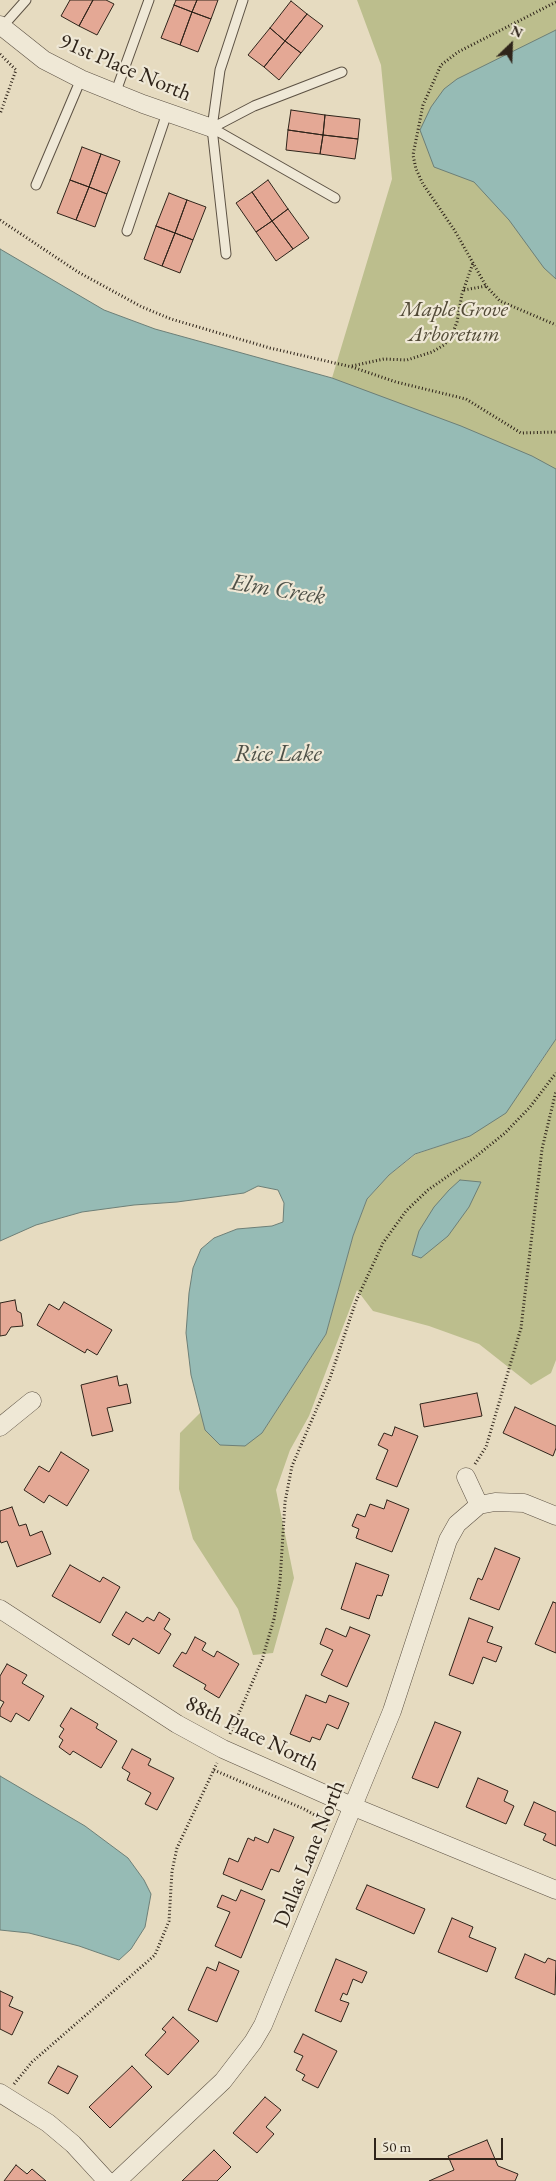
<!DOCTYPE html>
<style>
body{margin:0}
#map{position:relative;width:556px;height:2181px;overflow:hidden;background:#e6dbc0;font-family:"EB Garamond",serif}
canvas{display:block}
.north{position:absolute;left:486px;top:20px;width:50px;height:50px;-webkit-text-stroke:4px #efe8d6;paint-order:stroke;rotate:24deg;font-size:14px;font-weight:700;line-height:20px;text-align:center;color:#2f241a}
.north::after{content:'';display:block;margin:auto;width:18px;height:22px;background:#2f241a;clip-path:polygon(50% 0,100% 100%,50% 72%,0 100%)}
.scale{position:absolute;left:374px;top:2138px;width:129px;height:22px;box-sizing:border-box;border:2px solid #2f241a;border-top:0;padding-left:6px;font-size:15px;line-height:18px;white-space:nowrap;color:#2f241a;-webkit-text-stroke:4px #efe8d6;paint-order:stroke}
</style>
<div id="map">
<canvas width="556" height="2181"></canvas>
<div class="north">N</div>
<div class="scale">50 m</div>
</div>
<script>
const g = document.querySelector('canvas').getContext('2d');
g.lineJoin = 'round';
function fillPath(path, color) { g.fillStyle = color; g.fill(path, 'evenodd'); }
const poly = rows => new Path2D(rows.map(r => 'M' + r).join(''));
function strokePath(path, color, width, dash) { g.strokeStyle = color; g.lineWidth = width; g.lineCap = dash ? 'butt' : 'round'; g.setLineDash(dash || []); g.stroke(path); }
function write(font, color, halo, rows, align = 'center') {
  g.font = font + ' "EB Garamond",serif'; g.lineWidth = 4.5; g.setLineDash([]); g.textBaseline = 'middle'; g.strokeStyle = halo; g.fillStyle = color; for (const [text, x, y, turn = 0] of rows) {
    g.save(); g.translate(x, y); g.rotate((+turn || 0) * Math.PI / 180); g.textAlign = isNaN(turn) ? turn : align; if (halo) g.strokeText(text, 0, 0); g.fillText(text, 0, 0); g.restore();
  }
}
fillPath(poly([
 [357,0,556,0,556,482,332,378,392,179,381,65],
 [556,1039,556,1360,551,1373,531,1385,479,1344,429,1326,373,1311,357,1290,309,1416,290,1450,276,1490,294,1578,273,1653,253,1655,238,1609,193,1539,179,1489,180,1433,201,1412,205,1430,262,1433,326,1334,353,1236,367,1199,389,1175,416,1154,470,1136,533,1074]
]), '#bcbe8d');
const water = poly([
 [556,30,556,279,544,268,509,220,474,182,434,167,420,130,431,107,444,89,457,79,556,30],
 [0,249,104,310,155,329,332,378,461,426,532,456,556,469,556,1039,506,1113,470,1136,415,1154,389,1175,367,1199,353,1236,326,1334,262,1433,245,1446,220,1445,205,1430,191,1375,186,1333,189,1293,193,1268,201,1249,214,1238,237,1229,272,1226,283,1222,284,1203,278,1190,258,1186,244,1193,177,1202,134,1205,82,1212,36,1225,0,1241,0,249],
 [460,1180,481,1182,469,1207,448,1236,421,1258,412,1255,419,1231,434,1207,449,1190,460,1180],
 [0,1776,85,1826,128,1858,144,1880,151,1894,145,1927,131,1949,119,1960,79,1946,29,1933,0,1930,0,1776]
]);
fillPath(water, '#96bbb5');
strokePath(water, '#6d7f77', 1);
const building = poly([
 [70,0,93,0,79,26,61,16,70,0],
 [93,0,106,0,114,4,97,35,79,26,93,0],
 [176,0,197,0,192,12,174,5,176,0],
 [197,0,218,0,211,19,192,12,197,0],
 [291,1,307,14,285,41,270,28,291,1],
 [174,5,192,12,180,45,161,38,174,5],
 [192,12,211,19,198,52,180,45,192,12],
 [307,14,323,26,301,53,285,41,307,14],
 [270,28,285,41,264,67,248,55,270,28],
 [285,41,301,53,279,80,264,67,285,41],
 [291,110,325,115,323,135,288,130,291,110],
 [325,115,360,119,358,139,323,135,325,115],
 [288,130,323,135,320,154,286,150,288,130],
 [323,135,358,139,355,159,320,154,323,135],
 [82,147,101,154,89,187,70,180,82,147],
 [101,154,120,161,107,194,89,187,101,154],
 [70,180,89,187,76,220,57,213,70,180],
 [268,180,288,209,272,221,252,192,268,180],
 [89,187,107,194,95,227,76,220,89,187],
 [252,192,272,221,256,232,236,203,252,192],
 [169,193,187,200,175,233,156,226,169,193],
 [187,200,206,207,193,240,175,233,187,200],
 [288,209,309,238,293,249,272,221,288,209],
 [272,221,293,249,276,261,256,232,272,221],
 [156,226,175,233,162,266,144,259,156,226],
 [175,233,193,240,180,273,162,266,175,233],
 [15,1300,17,1311,21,1313,23,1326,11,1327,6,1335,0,1336,0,1303,15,1300],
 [64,1302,112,1330,97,1355,87,1349,85,1353,37,1325,49,1304,59,1310,64,1302],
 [117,1376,119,1386,127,1384,131,1403,107,1408,113,1431,92,1436,81,1385,117,1376],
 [477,1393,482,1416,424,1427,420,1404,477,1393],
 [515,1407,556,1426,556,1448,553,1456,503,1433,515,1407],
 [395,1427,418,1436,397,1487,376,1479,388,1450,378,1445,384,1433,392,1436,395,1427],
 [61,1452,89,1470,67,1506,49,1495,44,1503,24,1490,39,1466,49,1472,61,1452],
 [387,1500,409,1509,392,1552,356,1538,359,1529,352,1526,357,1514,365,1517,370,1504,384,1509,387,1500],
 [12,1507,19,1526,26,1524,30,1536,42,1531,51,1554,17,1567,7,1541,1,1543,0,1540,0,1511,12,1507],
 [495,1548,520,1558,499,1610,470,1599,478,1578,482,1580,495,1548],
 [356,1563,389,1575,382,1596,377,1595,369,1619,341,1609,356,1563],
 [70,1565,100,1582,103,1577,120,1587,100,1623,52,1596,70,1565],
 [553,1602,556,1603,556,1653,535,1644,553,1602],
 [126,1612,143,1622,147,1617,154,1621,159,1612,170,1619,164,1629,171,1634,159,1654,133,1638,129,1645,112,1635,126,1612],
 [469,1618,493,1627,487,1642,502,1647,496,1662,483,1657,473,1684,449,1675,469,1618],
 [350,1627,370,1635,347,1687,321,1675,333,1650,320,1644,326,1628,346,1637,350,1627],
 [195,1637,206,1643,202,1650,214,1657,217,1651,239,1664,219,1698,204,1689,206,1685,173,1666,182,1652,186,1654,195,1637],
 [7,1664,27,1675,22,1683,44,1696,29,1721,16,1713,11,1722,0,1716,0,1709,4,1702,0,1700,0,1676,7,1664],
 [306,1695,326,1703,329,1695,349,1703,338,1729,327,1724,320,1740,312,1737,310,1742,290,1734,306,1695],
 [71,1708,98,1724,96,1728,117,1741,101,1768,73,1751,70,1755,59,1747,63,1740,59,1737,64,1729,60,1726,71,1708],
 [435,1722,461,1732,438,1788,412,1778,435,1722],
 [132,1749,151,1759,148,1765,174,1778,157,1810,145,1804,151,1793,127,1780,130,1773,122,1768,132,1749],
 [478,1778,508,1791,504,1801,514,1806,506,1824,466,1807,478,1778],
 [534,1802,556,1812,556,1846,543,1840,546,1834,524,1825,534,1802],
 [274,1829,294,1837,279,1872,271,1869,262,1890,223,1874,229,1858,238,1862,248,1838,254,1841,255,1837,268,1843,274,1829],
 [367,1885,425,1909,414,1934,356,1909,367,1885],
 [241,1890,265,1900,241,1958,215,1946,230,1912,217,1907,222,1895,236,1901,241,1890],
 [452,1918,473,1927,469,1937,496,1948,487,1972,438,1952,452,1918],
 [525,1954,545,1963,548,1958,556,1961,555,1995,515,1978,525,1954],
 [336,1959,367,1972,362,1983,353,1979,347,1995,343,1993,340,2000,349,2003,341,2022,315,2011,336,1959],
 [219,1962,239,1971,217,2022,188,2010,207,1967,216,1971,219,1962],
 [0,1991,13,1997,9,2006,23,2012,12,2035,0,2029,0,1991],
 [173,2017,199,2041,168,2075,145,2055,166,2032,162,2029,173,2017],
 [303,2034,337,2051,318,2088,302,2080,305,2075,296,2070,303,2056,294,2052,303,2034],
 [58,2066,78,2076,68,2094,48,2083,58,2066],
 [132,2066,152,2087,110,2128,89,2107,132,2066],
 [265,2097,281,2110,266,2127,274,2134,257,2153,233,2133,265,2097],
 [487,2140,498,2166,518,2174,515,2181,429,2181,454,2170,448,2156,487,2140],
 [214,2150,231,2167,217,2181,182,2181,214,2150],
 [16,2165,27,2174,32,2169,46,2181,4,2181,16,2165]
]);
fillPath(building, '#e4a895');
strokePath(building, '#2f241a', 1);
const lane = poly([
 [2,27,26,0],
 [115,94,149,0],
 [212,128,254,106,342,72],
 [212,128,335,198],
 [36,185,81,79],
 [127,231,167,113],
 [226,254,212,128,220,70,243,0]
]);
const street = poly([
 [0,25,44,60,81,79,143,104,212,128],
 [0,1427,32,1401],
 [466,1477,479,1505],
 [0,1609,177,1724,223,1749,354,1807,556,1890],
 [0,2093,48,2123,73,2144,107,2181],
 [117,2181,223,2081,253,2042,263,2025,392,1711,448,1540,457,1524,479,1505,495,1502,524,1503,556,1516]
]);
strokePath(lane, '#5d5244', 11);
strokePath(street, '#5d5244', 19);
strokePath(poly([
 [556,2,458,52,441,65,423,105,413,155,416,169,423,184,455,231,486,286,500,301,556,325],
 [0,54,16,70,0,114],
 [0,220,78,272,142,307,171,319,270,348,352,367,396,382,466,399,521,433,556,432],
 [464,290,486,286],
 [352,366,384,359,407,360,432,352,444,345,451,337,457,322,462,294,473,263],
 [475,1464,486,1447,521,1328,542,1149,556,1091],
 [230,1734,262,1660,274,1619,280,1581,285,1502,292,1466,330,1378,356,1301,383,1243,406,1211,428,1190,474,1158,505,1133,530,1107,556,1073],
 [214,1770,304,1809,320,1818,327,1826],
 [14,2084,32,2062,155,1955,169,1921,172,1871,177,1848,217,1763]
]), '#2f241a', 3, [1, 2.5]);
strokePath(lane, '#efe8d6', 9);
strokePath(street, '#efe8d6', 18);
write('22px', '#2f241a', '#efe8d6', [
 ["91st Place North",125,68,23],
 ["88th Place North",252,1734,26],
 ["Dallas Lane North",310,1854,-68]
]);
write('italic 22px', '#524a37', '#efe8d6', [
 ["Maple Grove",454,310],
 ["Arboretum",454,335]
]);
write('italic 24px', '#4e5148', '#efe8d6', [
 ["Elm Creek",278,590,9],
 ["Rice Lake",278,754]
]);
</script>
